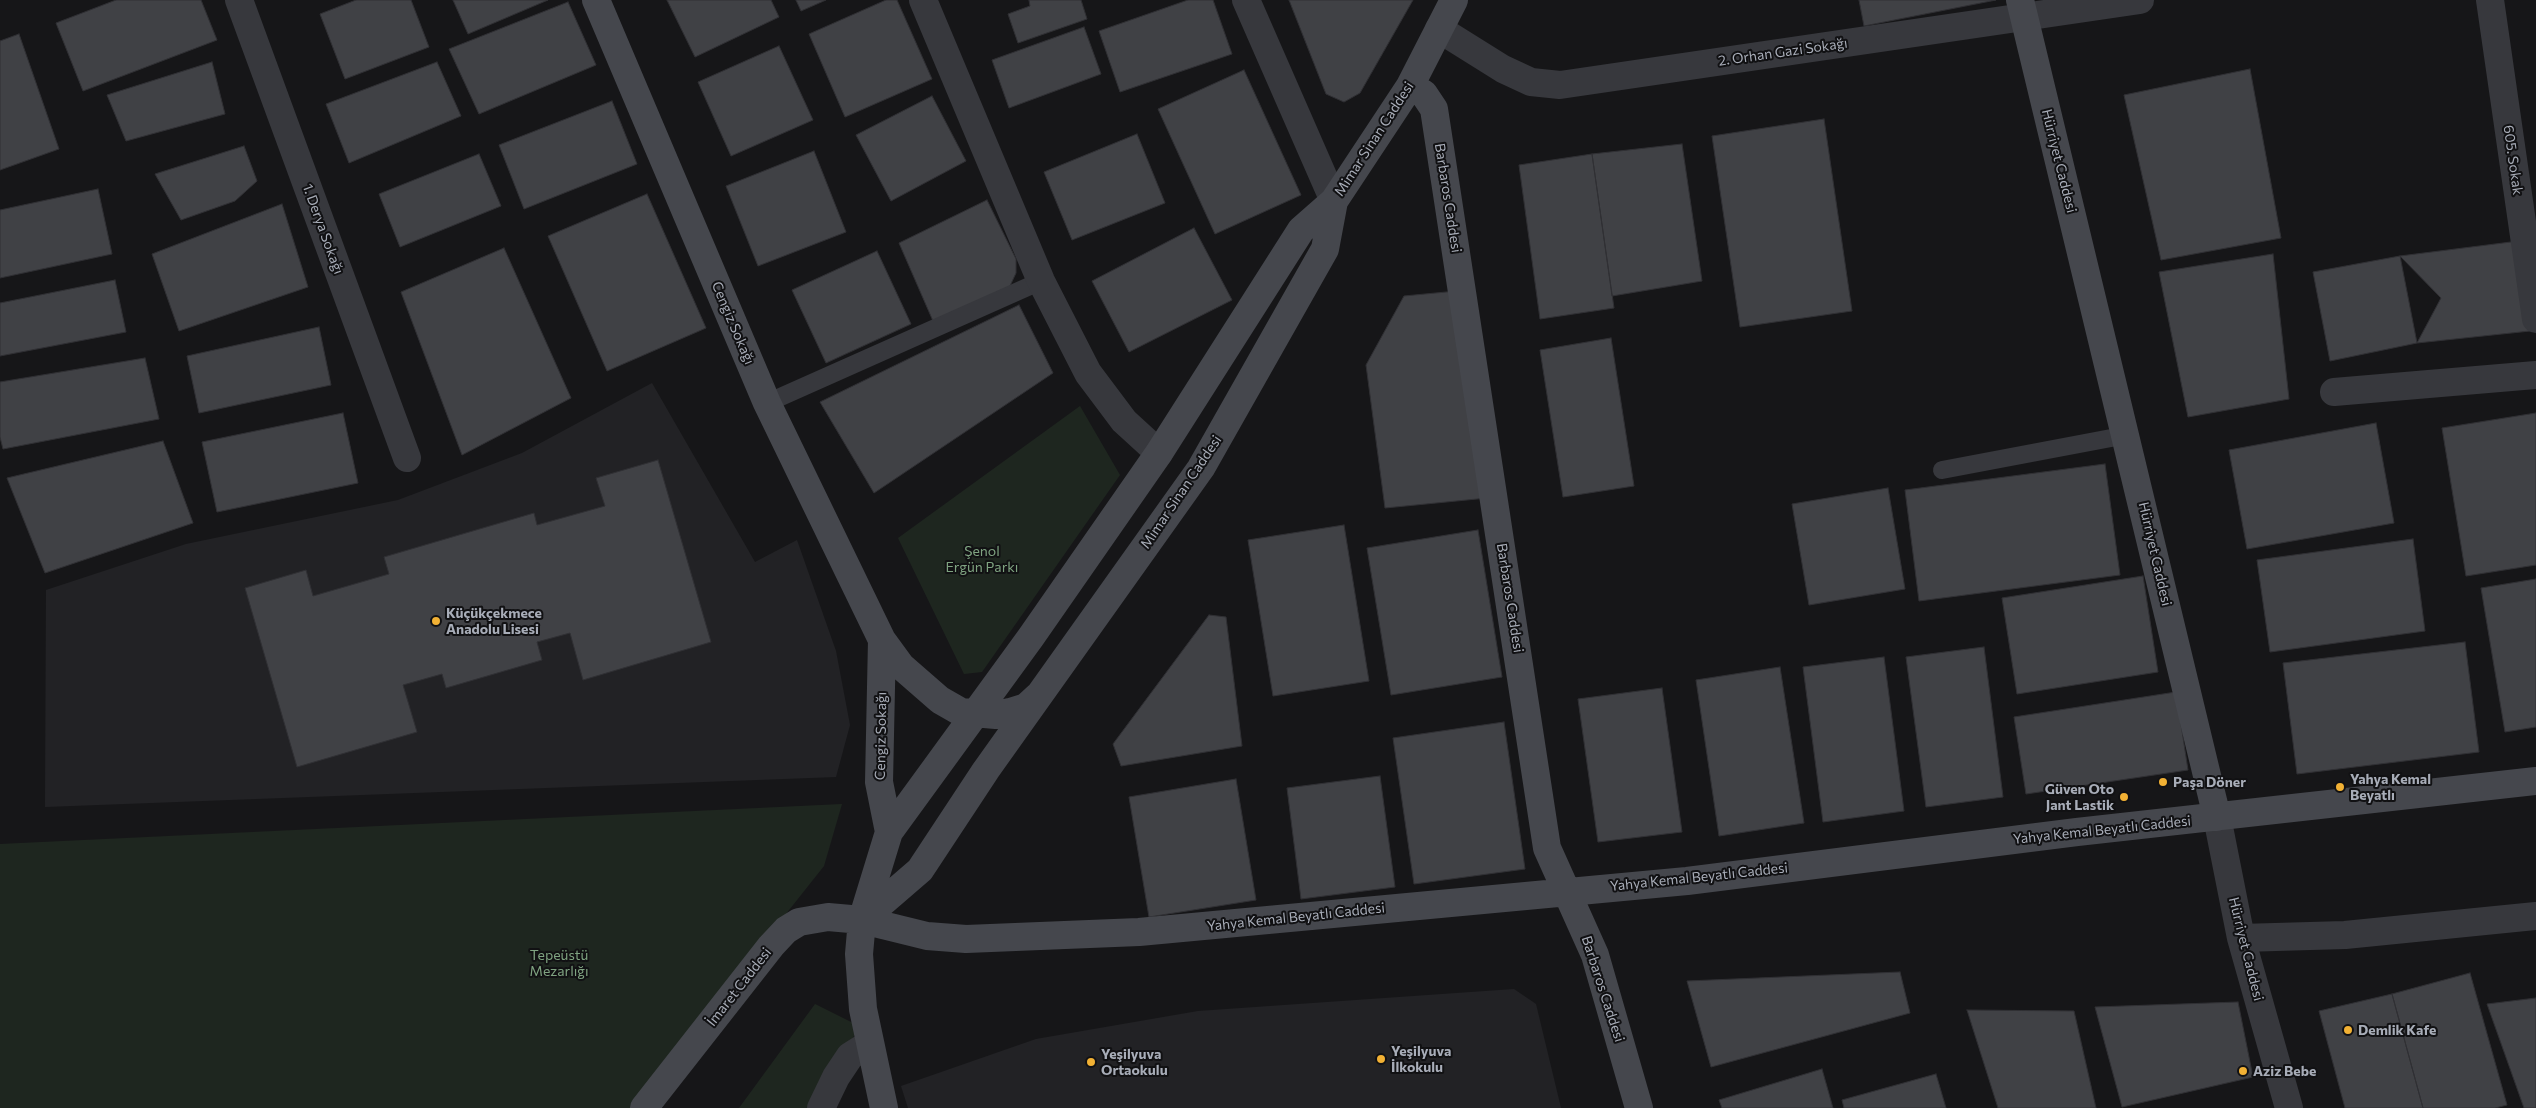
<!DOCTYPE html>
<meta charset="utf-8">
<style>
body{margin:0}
canvas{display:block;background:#161618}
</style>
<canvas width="2536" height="1108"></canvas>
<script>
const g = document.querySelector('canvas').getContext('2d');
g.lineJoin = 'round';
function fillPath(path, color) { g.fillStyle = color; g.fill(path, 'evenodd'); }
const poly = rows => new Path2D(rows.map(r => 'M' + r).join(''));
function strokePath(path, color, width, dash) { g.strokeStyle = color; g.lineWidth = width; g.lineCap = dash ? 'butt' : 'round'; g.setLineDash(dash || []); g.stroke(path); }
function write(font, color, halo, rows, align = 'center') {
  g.font = font + ' Commissioner,sans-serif'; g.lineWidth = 4; g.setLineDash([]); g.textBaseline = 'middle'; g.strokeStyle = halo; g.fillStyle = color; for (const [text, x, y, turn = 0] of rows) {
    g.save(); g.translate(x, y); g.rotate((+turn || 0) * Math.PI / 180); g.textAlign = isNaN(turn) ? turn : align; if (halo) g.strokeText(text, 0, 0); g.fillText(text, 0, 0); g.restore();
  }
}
fillPath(poly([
 [652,383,755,562,797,540,836,651,850,725,836,777,45,807,46,590,186,544,398,500,522,453],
 [1514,989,1536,1004,1561,1108,908,1108,901,1086,1036,1039,1198,1011]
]), '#222225');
fillPath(poly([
 [1080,406,1120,475,982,672,964,674,898,538],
 [842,804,824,866,632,1108,0,1108,0,844],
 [815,1004,859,1026,818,1108,739,1108]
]), '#1e261f');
const building = poly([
 [116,0,201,0,217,40,83,91,56,23,116,0],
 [356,0,411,0,429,47,345,79,320,14,356,0],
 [453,0,548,0,468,34,453,0],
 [667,0,771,0,779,17,695,57,667,0],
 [796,0,826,0,801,11,796,0],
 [886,0,897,0,932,79,845,117,809,34,886,0],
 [1029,0,1081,0,1087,19,1018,43,1008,14,1030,6,1029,0],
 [1188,0,1213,0,1232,54,1120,92,1099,31,1188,0],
 [1289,0,1413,0,1360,93,1344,102,1326,94,1289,0],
 [1859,0,1996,0,1864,26,1859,0],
 [568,2,596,65,479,114,449,49,568,2],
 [1084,27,1101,74,1009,108,992,60,1084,27],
 [19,34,59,149,0,170,0,41,19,34],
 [779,46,813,120,731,156,698,82,779,46],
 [212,62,225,114,126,141,107,95,212,62],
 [437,62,461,116,349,163,326,104,437,62],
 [2250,69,2281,238,2161,260,2124,95,2250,69],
 [1244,70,1301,195,1215,234,1158,109,1244,70],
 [932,96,966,161,891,201,856,135,932,96],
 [612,101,637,164,524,209,499,145,612,101],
 [1824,119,1852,311,1740,327,1712,136,1824,119],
 [1137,134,1165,203,1072,240,1044,172,1137,134],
 [1682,144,1702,281,1612,296,1592,154,1682,144],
 [244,146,257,181,235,201,181,220,155,174,244,146],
 [814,151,846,232,758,266,726,186,814,151],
 [479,154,501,206,400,247,379,194,479,154],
 [1592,154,1614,308,1540,319,1519,165,1592,154],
 [98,189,112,254,0,278,0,210,98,189],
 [647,194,706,328,607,371,548,236,647,194],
 [987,200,1016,259,1016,273,1009,288,933,321,899,243,987,200],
 [282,204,308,287,179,331,152,254,282,204],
 [1194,228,1232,300,1129,352,1092,281,1194,228],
 [2519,241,2530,331,2417,343,2441,298,2400,256,2519,241],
 [504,248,571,398,462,455,401,292,504,248],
 [877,251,911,324,826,363,792,290,877,251],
 [2273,254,2289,399,2188,417,2159,272,2273,254],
 [2400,256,2417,343,2330,361,2313,272,2400,256],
 [115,280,126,332,0,356,0,303,115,280],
 [1457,291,1487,498,1385,508,1366,365,1404,296,1457,291],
 [1019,305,1053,373,874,493,820,402,1019,305],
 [319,327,331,385,199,413,187,356,319,327],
 [1611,338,1634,486,1563,497,1540,350,1611,338],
 [145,358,159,419,3,449,0,437,0,382,145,358],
 [343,413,358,483,217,512,202,442,343,413],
 [2536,413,2536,565,2466,576,2442,428,2536,413],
 [2376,423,2394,523,2247,549,2229,450,2376,423],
 [163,441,193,523,45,573,7,478,163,441],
 [658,460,711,642,583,680,570,633,537,642,542,660,446,688,442,674,403,685,417,732,297,767,245,588,306,570,313,596,389,574,384,557,534,513,537,525,605,506,596,478,658,460],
 [2105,464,2120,575,1919,601,1905,490,2105,464],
 [1888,488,1905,589,1809,605,1792,504,1888,488],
 [1344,525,1369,681,1273,696,1248,540,1344,525],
 [1478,530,1502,677,1391,695,1367,548,1478,530],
 [2413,539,2425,631,2270,652,2257,560,2413,539],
 [2143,576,2158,672,2017,694,2002,598,2143,576],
 [2536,579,2536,727,2505,732,2481,588,2536,579],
 [1209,615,1226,617,1242,746,1121,766,1113,744,1209,615],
 [2465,642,2479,752,2297,774,2283,663,2465,642],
 [1984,647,2003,797,1926,807,1906,657,1984,647],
 [1884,657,1904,811,1823,822,1803,667,1884,657],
 [1780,667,1804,823,1719,836,1696,680,1780,667],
 [1662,688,1682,832,1598,842,1578,699,1662,688],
 [2176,692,2188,770,2026,794,2014,717,2176,692],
 [1504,722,1525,869,1414,884,1393,738,1504,722],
 [1380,776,1395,887,1301,899,1287,788,1380,776],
 [1236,779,1256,900,1149,917,1129,797,1236,779],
 [1900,972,1910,1013,1711,1067,1687,981,1900,972],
 [2470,973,2507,1105,2495,1108,2423,1108,2392,994,2470,973],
 [2392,994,2423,1108,2345,1108,2319,1011,2392,994],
 [2536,998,2536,1108,2524,1108,2487,1004,2536,998],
 [2238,1002,2253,1077,2122,1107,2095,1007,2238,1002],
 [1967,1010,2074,1011,2096,1108,1998,1108,1967,1010],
 [1822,1069,1833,1108,1722,1108,1719,1100,1822,1069],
 [1936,1074,1946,1108,1844,1108,1842,1100,1936,1074]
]);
fillPath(building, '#404145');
strokePath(building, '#303034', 1);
strokePath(poly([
 [767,403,1041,281],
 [1942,470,2127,435]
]), '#37383d', 18);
strokePath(poly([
 [239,0,407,458],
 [923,0,1041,281,1088,373,1124,421,1159,453],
 [1246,0,1334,201],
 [2490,0,2536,319],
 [1439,29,1503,69,1531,82,1560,85,2140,0],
 [2334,392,2536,375],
 [2217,817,2241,938,2289,1108],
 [2241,938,2345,935,2536,916],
 [821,1108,836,1077,850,1056,869,1044]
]), '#37383d', 28);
strokePath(poly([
 [596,0,767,403,882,640,901,666,940,700,961,712,996,715,1010,712,1026,707,1038,696],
 [2020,0,2217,817],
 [1410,86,1424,94,1434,109,1547,848,1595,955,1639,1108],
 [882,640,879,782,889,832],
 [862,920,920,870,986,770,1201,468,1325,249,1334,201,1410,86,1454,0],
 [644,1108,771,946,786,930,799,922,828,917,862,920,927,936,966,939,1139,932,1687,881,2077,832,2536,781],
 [884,1108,863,1009,859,954,862,920,889,832,1031,637,1159,453,1301,230,1334,201]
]), '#45474d', 28);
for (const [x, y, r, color] of [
 [436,621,5,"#f2b134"],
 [2163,782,5,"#f2b134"],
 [2340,787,5,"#f2b134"],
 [2124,797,5,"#f2b134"],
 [2348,1030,5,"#f2b134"],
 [1381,1059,5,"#f2b134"],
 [1091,1062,5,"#f2b134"],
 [2243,1071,5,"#f2b134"]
]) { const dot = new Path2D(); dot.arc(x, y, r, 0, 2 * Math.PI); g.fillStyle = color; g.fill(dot); strokePath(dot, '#111113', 2); }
write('14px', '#a8adb8', '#111113', [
 ["2. Orhan Gazi Sokağı",1783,52,-8],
 ["Mimar Sinan Caddesi",1374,139,-57],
 ["605. Sokak",2513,160,82],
 ["Hürriyet Caddesi",2059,161,76],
 ["Barbaros Caddesi",1448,198,81],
 ["1. Derya Sokağı",323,229,70],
 ["Cengiz Sokağı",733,323,67],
 ["Mimar Sinan Caddesi",1181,492,-56],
 ["Hürriyet Caddesi",2155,554,77],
 ["Barbaros Caddesi",1510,598,81],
 ["Cengiz Sokağı",881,736,-89],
 ["Yahya Kemal Beyatlı Caddesi",2102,830,-6],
 ["Yahya Kemal Beyatlı Caddesi",1699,877,-6],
 ["Yahya Kemal Beyatlı Caddesi",1296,917,-6],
 ["Hürriyet Caddesi",2246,949,76],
 ["İmaret Caddesi",739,987,-52],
 ["Barbaros Caddesi",1603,989,72]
]);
write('14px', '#7fa381', '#111113', [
 ["Şenol",982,551],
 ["Ergün Parkı",982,567],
 ["Tepeüstü",559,955],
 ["Mezarlığı",559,971]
]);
write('bold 14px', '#a8adb8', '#111113', [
 ["Küçükçekmece",446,613],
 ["Anadolu Lisesi",446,629],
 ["Yahya Kemal",2350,779],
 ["Beyatlı",2350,795],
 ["Paşa Döner",2173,782],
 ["Güven Oto",2114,789,"right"],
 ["Jant Lastik",2114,805,"right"],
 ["Demlik Kafe",2358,1030],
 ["Yeşilyuva",1391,1051],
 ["İlkokulu",1391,1067],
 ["Yeşilyuva",1101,1054],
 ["Ortaokulu",1101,1070],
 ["Aziz Bebe",2253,1071]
], 'left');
</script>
